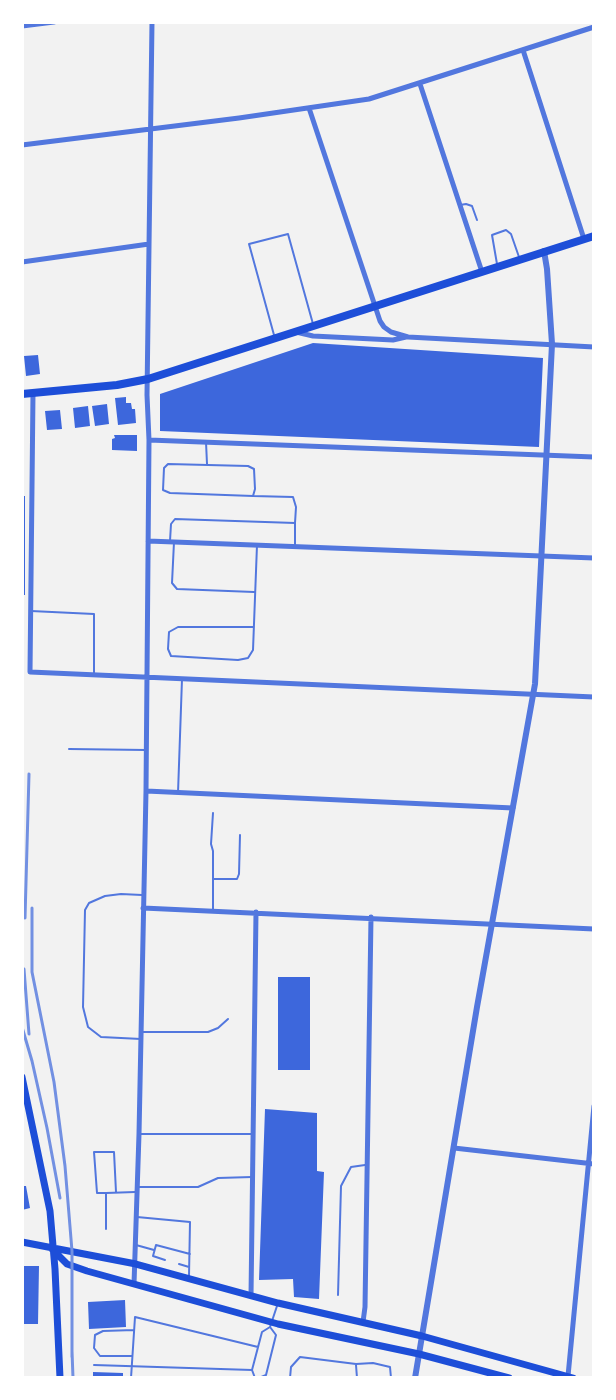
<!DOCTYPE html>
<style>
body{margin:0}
#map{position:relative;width:616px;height:1400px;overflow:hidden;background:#f2f2f2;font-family:Helvetica,sans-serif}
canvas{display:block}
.frame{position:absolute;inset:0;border:24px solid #fff;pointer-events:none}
</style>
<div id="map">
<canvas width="616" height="1400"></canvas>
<div class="frame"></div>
</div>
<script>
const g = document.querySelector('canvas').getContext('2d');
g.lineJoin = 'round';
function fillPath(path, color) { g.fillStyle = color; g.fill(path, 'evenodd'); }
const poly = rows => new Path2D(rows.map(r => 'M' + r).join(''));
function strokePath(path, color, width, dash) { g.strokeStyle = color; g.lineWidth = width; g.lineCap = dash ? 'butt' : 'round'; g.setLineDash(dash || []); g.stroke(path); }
fillPath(poly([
 [313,343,543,358,539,447,160,431,160,394],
 [38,355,40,374,26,376,24,356],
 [126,397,126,403,131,403,132,409,135,409,136,423,118,425,115,398],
 [107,404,109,424,95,426,92,406],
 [88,406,90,426,75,428,73,408],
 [60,410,62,429,47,430,45,411],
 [114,435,137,435,137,451,112,450,112,439,115,438],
 [22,496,25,496,25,595,22,595],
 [278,977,310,977,310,1070,278,1070],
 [265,1109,317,1113,317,1171,324,1172,319,1299,294,1297,293,1279,259,1280],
 [22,1186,26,1186,30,1208,22,1210],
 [22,1266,39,1266,38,1324,22,1324],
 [125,1300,126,1327,89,1329,88,1302],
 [93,1372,123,1373,123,1378,93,1378]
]), '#3d67dc');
strokePath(poly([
 [460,205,466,204,472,206,477,220],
 [497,264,492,235,506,230,511,234,519,257],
 [274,335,249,244,288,234,313,324],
 [206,442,207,464],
 [168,464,248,466,254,469,255,489,253,496,170,493,163,490,164,468,168,464],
 [170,541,171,524,175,519,295,523,296,507,293,497,253,496],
 [174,542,172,583,177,589,254,592],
 [295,547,295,523],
 [31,611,94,614,94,673],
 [254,627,178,627,169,632,168,649,171,656,238,660,248,658,253,650,257,545],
 [69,749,146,750],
 [178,793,182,679],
 [213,879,237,879,239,874,240,835],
 [213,910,213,851,211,844,213,813],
 [141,1032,208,1032,218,1028,228,1019],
 [141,1039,101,1037,88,1027,83,1007,85,910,89,903,105,896,121,894,142,895],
 [141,1134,252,1134],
 [138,1187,198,1187,218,1178,252,1177],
 [116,1192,114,1152,94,1152,97,1193,106,1193,135,1192],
 [137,1217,190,1222,189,1276],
 [106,1229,106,1193],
 [136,1245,154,1250],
 [165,1260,153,1256,156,1245,190,1254],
 [179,1264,189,1267],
 [338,1295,341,1186,351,1167,365,1165],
 [132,1356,100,1356,94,1348,95,1335,103,1331,134,1330],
 [94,1365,252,1370],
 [356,1365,357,1378],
 [131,1378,135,1317,258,1347],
 [255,1378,252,1370,262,1332,270,1327],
 [259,1378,266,1375,276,1335,270,1327,277,1306],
 [290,1378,291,1367,300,1357,356,1364,373,1363,390,1367,391,1378]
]), '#5277de', 2);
strokePath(poly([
 [22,26,54,22],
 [523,50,584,239],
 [420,84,482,272],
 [309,108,380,321,384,327,391,332,408,337,594,347],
 [22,145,239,118,369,99,594,27],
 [22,262,149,244],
 [296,332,313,336,393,340,406,337],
 [33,393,30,672,594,697],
 [149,440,594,457],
 [148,541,594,558],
 [146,791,513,808],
 [143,908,594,929],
 [454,1148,594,1164],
 [134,1284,139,1134,146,791,149,440,147,395,152,22],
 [251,1296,256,912],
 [363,1322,365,1307,371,917],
 [568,1376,594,1106]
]), '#5277de', 5);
strokePath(poly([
 [415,1378,477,1007,535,684,552,344,547,269,544,251]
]), '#5277de', 6);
strokePath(poly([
 [22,1077,50,1211,55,1269,60,1378],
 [22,1242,136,1264,278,1303,422,1336,573,1378],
 [52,1249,67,1264,87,1271,278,1324,419,1354,509,1378]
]), '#1d4ed8', 7);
strokePath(poly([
 [22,394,117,385,148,379,594,236]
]), '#1d4ed8', 8);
strokePath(poly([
 [32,908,32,972,54,1082,65,1166,72,1251,72,1357],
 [25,918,29,774],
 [24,969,29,1034],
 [22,1027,32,1061,47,1128,60,1198],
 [72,1351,73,1378]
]), '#7290e2', 3);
</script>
